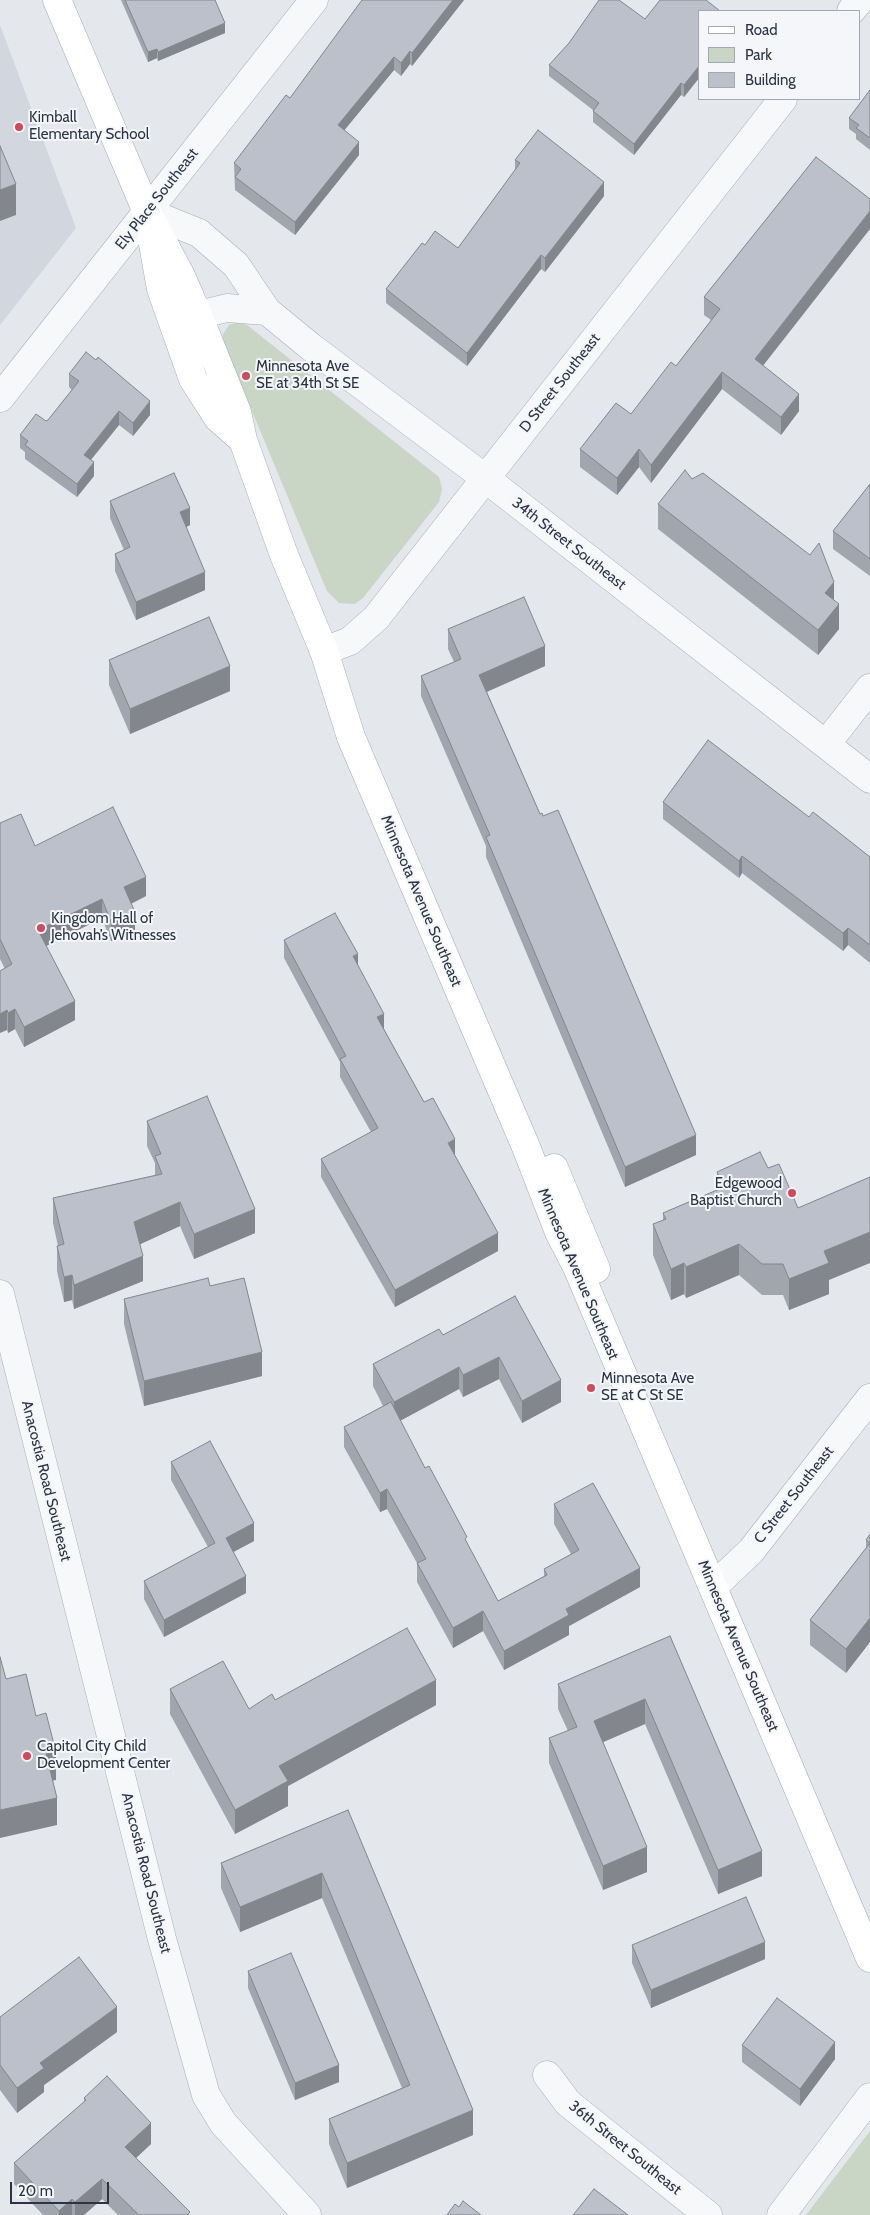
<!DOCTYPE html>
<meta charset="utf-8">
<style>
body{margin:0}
#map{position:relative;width:870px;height:2215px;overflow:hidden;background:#e4e7ec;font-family:Cabin,sans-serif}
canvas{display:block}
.legend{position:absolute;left:698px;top:10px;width:162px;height:90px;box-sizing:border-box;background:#f4f6f9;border:1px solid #a4a8b1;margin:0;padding:6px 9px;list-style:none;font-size:15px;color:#2b3445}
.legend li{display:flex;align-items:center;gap:10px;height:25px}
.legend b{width:25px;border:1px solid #a4a8b1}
.scale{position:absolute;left:10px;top:2182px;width:99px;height:22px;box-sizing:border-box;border:2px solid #2b3445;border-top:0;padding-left:6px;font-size:15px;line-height:18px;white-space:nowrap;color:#2b3445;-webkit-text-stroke:4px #f4f6f9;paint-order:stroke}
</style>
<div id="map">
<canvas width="870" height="2215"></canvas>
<ul class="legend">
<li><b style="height:6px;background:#fff"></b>Road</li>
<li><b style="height:14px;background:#c9d6c5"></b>Park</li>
<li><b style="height:14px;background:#bbc0ca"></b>Building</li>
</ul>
<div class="scale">20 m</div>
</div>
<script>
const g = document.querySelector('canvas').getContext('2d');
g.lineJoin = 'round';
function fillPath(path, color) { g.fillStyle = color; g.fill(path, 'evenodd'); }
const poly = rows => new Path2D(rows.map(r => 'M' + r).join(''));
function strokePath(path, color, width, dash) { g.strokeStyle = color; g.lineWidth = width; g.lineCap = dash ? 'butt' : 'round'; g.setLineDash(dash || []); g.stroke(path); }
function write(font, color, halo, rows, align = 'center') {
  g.font = font + ' Cabin,sans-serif'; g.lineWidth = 4; g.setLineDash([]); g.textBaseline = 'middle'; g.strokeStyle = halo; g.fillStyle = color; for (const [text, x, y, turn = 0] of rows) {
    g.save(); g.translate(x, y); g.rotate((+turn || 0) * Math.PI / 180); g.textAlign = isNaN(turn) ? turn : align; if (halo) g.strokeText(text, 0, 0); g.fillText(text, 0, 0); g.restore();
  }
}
fillPath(poly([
 [0,25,76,228,0,325]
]), '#d2d6de');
fillPath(poly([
 [238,322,247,325,439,477,442,489,439,502,363,598,355,604,339,603,327,591,229,356,223,341,223,334,229,325],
 [870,2131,870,2215,806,2215]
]), '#c9d6c5');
const minor = poly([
 [851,11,860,0],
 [147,212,199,233,236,265,267,311,311,347,485,478,870,779],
 [198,315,227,308,267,311],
 [0,398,314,0],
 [324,651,350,641,376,618,783,99],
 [826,744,870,688],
 [0,1294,162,1939,206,2095,223,2123,307,2215],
 [713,1587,751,1551,870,1398],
 [547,2075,568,2103,708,2215],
 [781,2215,870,2097]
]);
const major = poly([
 [57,0,147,212,181,276,198,315,237,412,243,440,284,555,324,651,351,737,526,1147,559,1232,577,1267,870,1958],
 [152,238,161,289,193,379,218,418,243,440],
 [554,1168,596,1269]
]);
strokePath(minor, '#a9aeb7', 29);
strokePath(major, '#a3abb8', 29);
strokePath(minor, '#f7f8fa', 28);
strokePath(major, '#fff', 28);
fillPath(poly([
 [121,0,215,0,225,33,158,61,157,58,148,62],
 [464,0,412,66,410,64,401,76,394,70,344,130,359,155,295,235,235,190,234,163,290,98],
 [699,11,699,78,684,97,681,95,634,155,593,122,593,110,549,76,549,65,645,19],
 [870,90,870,150,856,139,856,134,849,129,849,118],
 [816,157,763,366,799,411,781,435,722,389,651,483,639,467,617,495,580,467,580,449,631,414,676,366,711,320,704,315,704,297],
 [515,160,604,196,545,272,541,269,467,366,386,303,386,289,425,245,458,248,515,170],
 [69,374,150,415,133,436,119,425,91,460,94,476,77,497,25,459,25,452,20,448,20,435,48,420,72,390,69,387],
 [692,479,834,601,839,629,818,655,658,529,658,504],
 [870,484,870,576,833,549,833,531],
 [110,501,190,525,186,527,205,590,136,620,115,571,115,554,124,550,110,518],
 [448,629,545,666,487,692,540,814,696,1155,625,1187,486,857,486,846,421,696,421,676,454,662,448,649],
 [109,660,230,691,130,734,109,685],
 [663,802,809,817,870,857,870,963,848,945,843,951,742,873,739,878,663,819],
 [0,823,35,846,146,896,131,904,135,931,111,941,102,918,46,946,75,1020,24,1047,15,1029,8,1033,7,1030,5,969,0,959],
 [284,940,358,966,384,1029,424,1102,455,1156,498,1251,395,1307,321,1177,321,1159,371,1132,340,1077,340,1062,284,958],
 [147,1121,255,1233,194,1259,180,1226,140,1244,143,1281,74,1309,72,1300,64,1302,57,1271,57,1246,58,1246,53,1223,53,1198,155,1175,155,1163,147,1146],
 [768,1168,829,1280,829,1294,789,1310,783,1295,762,1295,739,1275,686,1298,684,1294,671,1300,653,1255,653,1224,663,1220,663,1213,717,1190,717,1172],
 [210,1286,262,1376,144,1406,124,1324,124,1299],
 [515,1296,561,1402,522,1423,499,1379,463,1397,459,1389,400,1421,425,1468,467,1543,498,1601,544,1576,544,1569,571,1554,554,1524,554,1504,640,1587,569,1626,569,1635,504,1670,483,1631,453,1648,417,1582,417,1563,387,1509,380,1512,344,1447,344,1427,383,1406,373,1386,373,1364,443,1335],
 [171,1462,254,1541,233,1552,246,1593,164,1637,144,1599,144,1581,208,1547,171,1480],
 [870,1534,870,1642,846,1673,810,1645,810,1620,866,1548,866,1540],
 [670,1636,762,1876,718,1894,645,1724,603,1742,647,1872,603,1890,549,1763,549,1738,568,1731,558,1709,558,1684],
 [170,1689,249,1709,275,1700,436,1705,288,1786,288,1806,235,1834,170,1714],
 [348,1810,473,2135,347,2188,329,2144,329,2119,402,2088,322,1898,240,1932,221,1888,221,1863],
 [632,1945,765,1959,651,2008,632,1963],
 [248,1971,339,2082,295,2100,248,1988],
 [0,2017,117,2032,44,2085,44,2092,17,2113,0,2090],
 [742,2045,835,2059,800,2106,742,2062],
 [84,2098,151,2144,136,2158,190,2215,118,2215,102,2199,84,2215,43,2215,14,2184,14,2163,84,2102]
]), '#a1a5ae');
fillPath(poly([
 [453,0,464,0,412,66,412,53],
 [225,23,225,33,158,61,158,52],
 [157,49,157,58,148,62,148,52],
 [410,51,410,64,401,76,401,63],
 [394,57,394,70,338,138,338,125],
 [699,66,699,78,684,97,684,85],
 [681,83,681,95,634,155,634,144],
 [359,142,359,155,295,235,295,222],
 [604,182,604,196,545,272,545,258],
 [16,184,16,215,0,221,0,190],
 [870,211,870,229,755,376,755,359],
 [541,255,541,269,467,366,467,353],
 [722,372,722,389,651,483,651,465],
 [799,394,799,411,781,435,781,417],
 [150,401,150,415,133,436,133,423],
 [119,411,119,425,84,468,84,455],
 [639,449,639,467,617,495,617,478],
 [94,462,94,476,77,497,77,484],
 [190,508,190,525,180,530,180,512],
 [205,572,205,590,136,620,136,602],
 [834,582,834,606,825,593],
 [839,604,839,629,818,655,818,630],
 [545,646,545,666,479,695,479,675],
 [230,666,230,691,130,734,130,709],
 [742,856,742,873,739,878,739,861],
 [146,877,146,896,124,907,124,887],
 [102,899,102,918,38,950,38,930],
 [135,912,135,931,111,941,111,922],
 [848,928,848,945,843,951,843,933],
 [358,954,358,971,353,956],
 [75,1001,75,1020,24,1047,24,1027],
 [15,1009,15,1029,8,1033,8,1013],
 [7,1010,7,1030,0,1033,0,1014],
 [384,1014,384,1031,377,1017],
 [696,1135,696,1155,625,1187,625,1167],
 [455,1139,455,1156,448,1143],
 [180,1202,180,1226,134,1247,134,1222],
 [255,1209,255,1233,194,1259,194,1234],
 [870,1232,870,1263,829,1280,829,1294,789,1310,789,1279,824,1251],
 [498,1233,498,1251,395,1307,395,1290],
 [739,1244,739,1275,686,1298,686,1267],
 [143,1256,143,1281,74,1309,74,1285],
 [684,1263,684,1294,671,1300,671,1269],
 [72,1275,72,1300,64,1302,64,1277],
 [262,1352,262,1376,144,1406,144,1381],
 [499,1357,499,1379,463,1397,463,1375],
 [459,1367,459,1389,394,1424,394,1402],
 [561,1380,561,1402,522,1423,522,1401],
 [387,1489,387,1509,380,1512,380,1493],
 [254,1523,254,1541,226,1556,226,1538],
 [640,1568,640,1587,569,1626,569,1635,504,1670,504,1651,566,1609],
 [246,1576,246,1593,164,1637,164,1620],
 [483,1611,483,1631,453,1648,453,1628],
 [870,1618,870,1642,846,1673,846,1649],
 [436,1680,436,1705,288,1786,288,1806,235,1834,235,1810,279,1766],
 [645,1699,645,1724,594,1746,594,1721],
 [56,1752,56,1780,46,1782,46,1754],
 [57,1798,57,1825,0,1838,0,1810],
 [647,1847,647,1872,603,1890,603,1866],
 [762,1851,762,1876,718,1894,718,1870],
 [322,1873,322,1898,240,1932,240,1907],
 [765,1942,765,1959,651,2008,651,1990],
 [117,2007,117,2032,44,2085,44,2092,17,2113,17,2088,40,2063],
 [835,2042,835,2059,800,2106,800,2089],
 [339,2065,339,2082,295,2100,295,2083],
 [473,2110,473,2135,347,2188,347,2163],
 [151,2123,151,2144,125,2168,125,2147],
 [102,2179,102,2199,84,2215,75,2215,75,2202],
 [72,2199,72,2215,59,2215,59,2211]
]), '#83868d');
const building = poly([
 [125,0,215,0,225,23,158,52,157,49,148,52,125,0],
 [362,0,453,0,412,53,410,51,401,63,394,57,338,125,359,142,295,222,235,177,241,169,234,163,286,95,290,98,362,0],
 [599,0,619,0,645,19,660,0,706,0,720,11,699,11,699,66,684,85,681,83,634,144,593,111,599,103,549,65,569,43,599,0],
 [870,90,870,138,856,128,859,125,849,118,870,90],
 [538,130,604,182,545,258,541,255,467,353,386,289,422,243,425,245,435,231,458,248,520,163,515,160,538,130],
 [0,146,16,184,0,190,0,146],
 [816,157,870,199,870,211,755,359,799,394,781,417,722,372,651,465,639,449,617,478,580,449,616,403,631,414,671,362,676,366,720,309,704,297,816,157],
 [86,352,96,360,98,357,150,401,133,423,119,411,84,455,94,462,77,484,25,445,28,441,20,435,36,414,46,421,48,420,79,381,69,374,86,352],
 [685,470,692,479,703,473,810,555,819,543,834,582,825,593,839,604,818,630,658,504,685,470],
 [174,473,190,508,180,512,205,572,136,602,115,554,130,547,110,501,174,473],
 [870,484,870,559,833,531,870,484],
 [524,597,545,646,479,675,540,814,542,813,543,816,558,810,696,1135,625,1167,486,837,490,835,421,676,461,659,448,629,524,597],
 [209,617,230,666,130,709,109,660,209,617],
 [708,740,809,817,813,812,870,857,870,945,848,928,843,933,742,856,739,861,663,802,708,740],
 [113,807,146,877,124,887,135,912,111,922,102,899,38,930,75,1001,24,1027,15,1009,8,1013,7,1010,0,1014,0,971,12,964,0,939,0,823,21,814,35,846,113,807],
 [335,913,358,954,353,956,384,1014,377,1017,424,1102,433,1098,455,1139,448,1143,498,1233,395,1290,321,1159,378,1128,340,1059,346,1056,284,940,335,913],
 [207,1096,255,1209,194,1234,180,1202,134,1222,143,1256,74,1285,72,1275,64,1277,57,1246,64,1244,53,1198,162,1174,155,1156,161,1154,147,1121,207,1096],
 [760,1152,768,1168,779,1164,798,1208,870,1177,870,1232,824,1251,829,1263,789,1279,783,1264,762,1264,739,1244,686,1267,684,1263,671,1269,653,1224,666,1219,663,1213,724,1187,717,1172,760,1152],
 [208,1278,210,1286,244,1278,262,1352,144,1381,124,1299,208,1278],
 [515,1296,561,1380,522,1401,499,1357,463,1375,459,1367,394,1402,373,1364,439,1329,443,1335,515,1296],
 [391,1402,425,1468,429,1466,467,1537,465,1539,498,1601,547,1575,544,1569,579,1550,554,1504,593,1483,640,1568,566,1609,569,1615,504,1651,483,1611,453,1628,417,1563,426,1559,387,1489,380,1493,344,1427,391,1402],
 [210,1441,254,1523,226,1538,246,1576,164,1620,144,1581,215,1543,171,1462,210,1441],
 [870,1534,870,1618,846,1649,810,1620,870,1543,866,1540,870,1534],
 [407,1628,436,1680,279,1766,288,1781,235,1810,170,1689,223,1661,249,1709,272,1694,275,1700,407,1628],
 [670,1636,762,1851,718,1870,645,1699,594,1721,647,1847,603,1866,549,1738,577,1727,558,1684,670,1636],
 [0,1657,6,1679,26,1674,36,1716,46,1713,56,1752,46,1754,57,1798,0,1810,0,1657],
 [348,1810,473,2110,347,2163,329,2119,410,2085,322,1873,240,1907,221,1863,348,1810],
 [746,1897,765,1942,651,1990,632,1945,746,1897],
 [291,1953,339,2065,295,2083,248,1971,291,1953],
 [79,1957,117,2007,40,2063,44,2068,17,2088,0,2065,0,2017,79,1957],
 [777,1998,835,2042,800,2089,742,2045,777,1998],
 [107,2076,151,2123,125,2147,190,2212,187,2215,139,2215,102,2179,75,2202,72,2199,59,2211,14,2163,86,2100,84,2098,107,2076],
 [594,2189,628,2215,573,2215,594,2189],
 [463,2201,481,2215,447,2215,455,2204,459,2207,463,2201]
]);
fillPath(building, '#bbc0ca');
strokePath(building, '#83868d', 1);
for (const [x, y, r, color] of [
 [19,127,5,"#d1495b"],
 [246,376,5,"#d1495b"],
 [41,928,5,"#d1495b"],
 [792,1193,5,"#d1495b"],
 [591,1388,5,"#d1495b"],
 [27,1756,5,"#d1495b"]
]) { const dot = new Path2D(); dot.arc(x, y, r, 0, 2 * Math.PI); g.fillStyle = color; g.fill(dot); strokePath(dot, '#f4f6f9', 2); }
write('15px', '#2b3445', '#f4f6f9', [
 ["Kimball",29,118],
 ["Elementary School",29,135],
 ["Minnesota Ave",256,367],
 ["SE at 34th St SE",256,384],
 ["Kingdom Hall of",51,919],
 ["Jehovah’s Witnesses",51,936],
 ["Edgewood",782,1184,"right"],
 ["Baptist Church",782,1201,"right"],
 ["Minnesota Ave",601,1379],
 ["SE at C St SE",601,1396],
 ["Capitol City Child",37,1747],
 ["Development Center",37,1764]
], 'left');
write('15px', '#2b3445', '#f4f6f9', [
 ["Ely Place Southeast",157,199,-52],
 ["D Street Southeast",560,383,-52],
 ["34th Street Southeast",569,544,38],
 ["Minnesota Avenue Southeast",421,901,67],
 ["Minnesota Avenue Southeast",578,1274,67],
 ["Anacostia Road Southeast",46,1481,76],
 ["C Street Southeast",794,1495,-52],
 ["Minnesota Avenue Southeast",738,1646,67],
 ["Anacostia Road Southeast",146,1873,76],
 ["36th Street Southeast",625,2148,39]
]);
</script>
